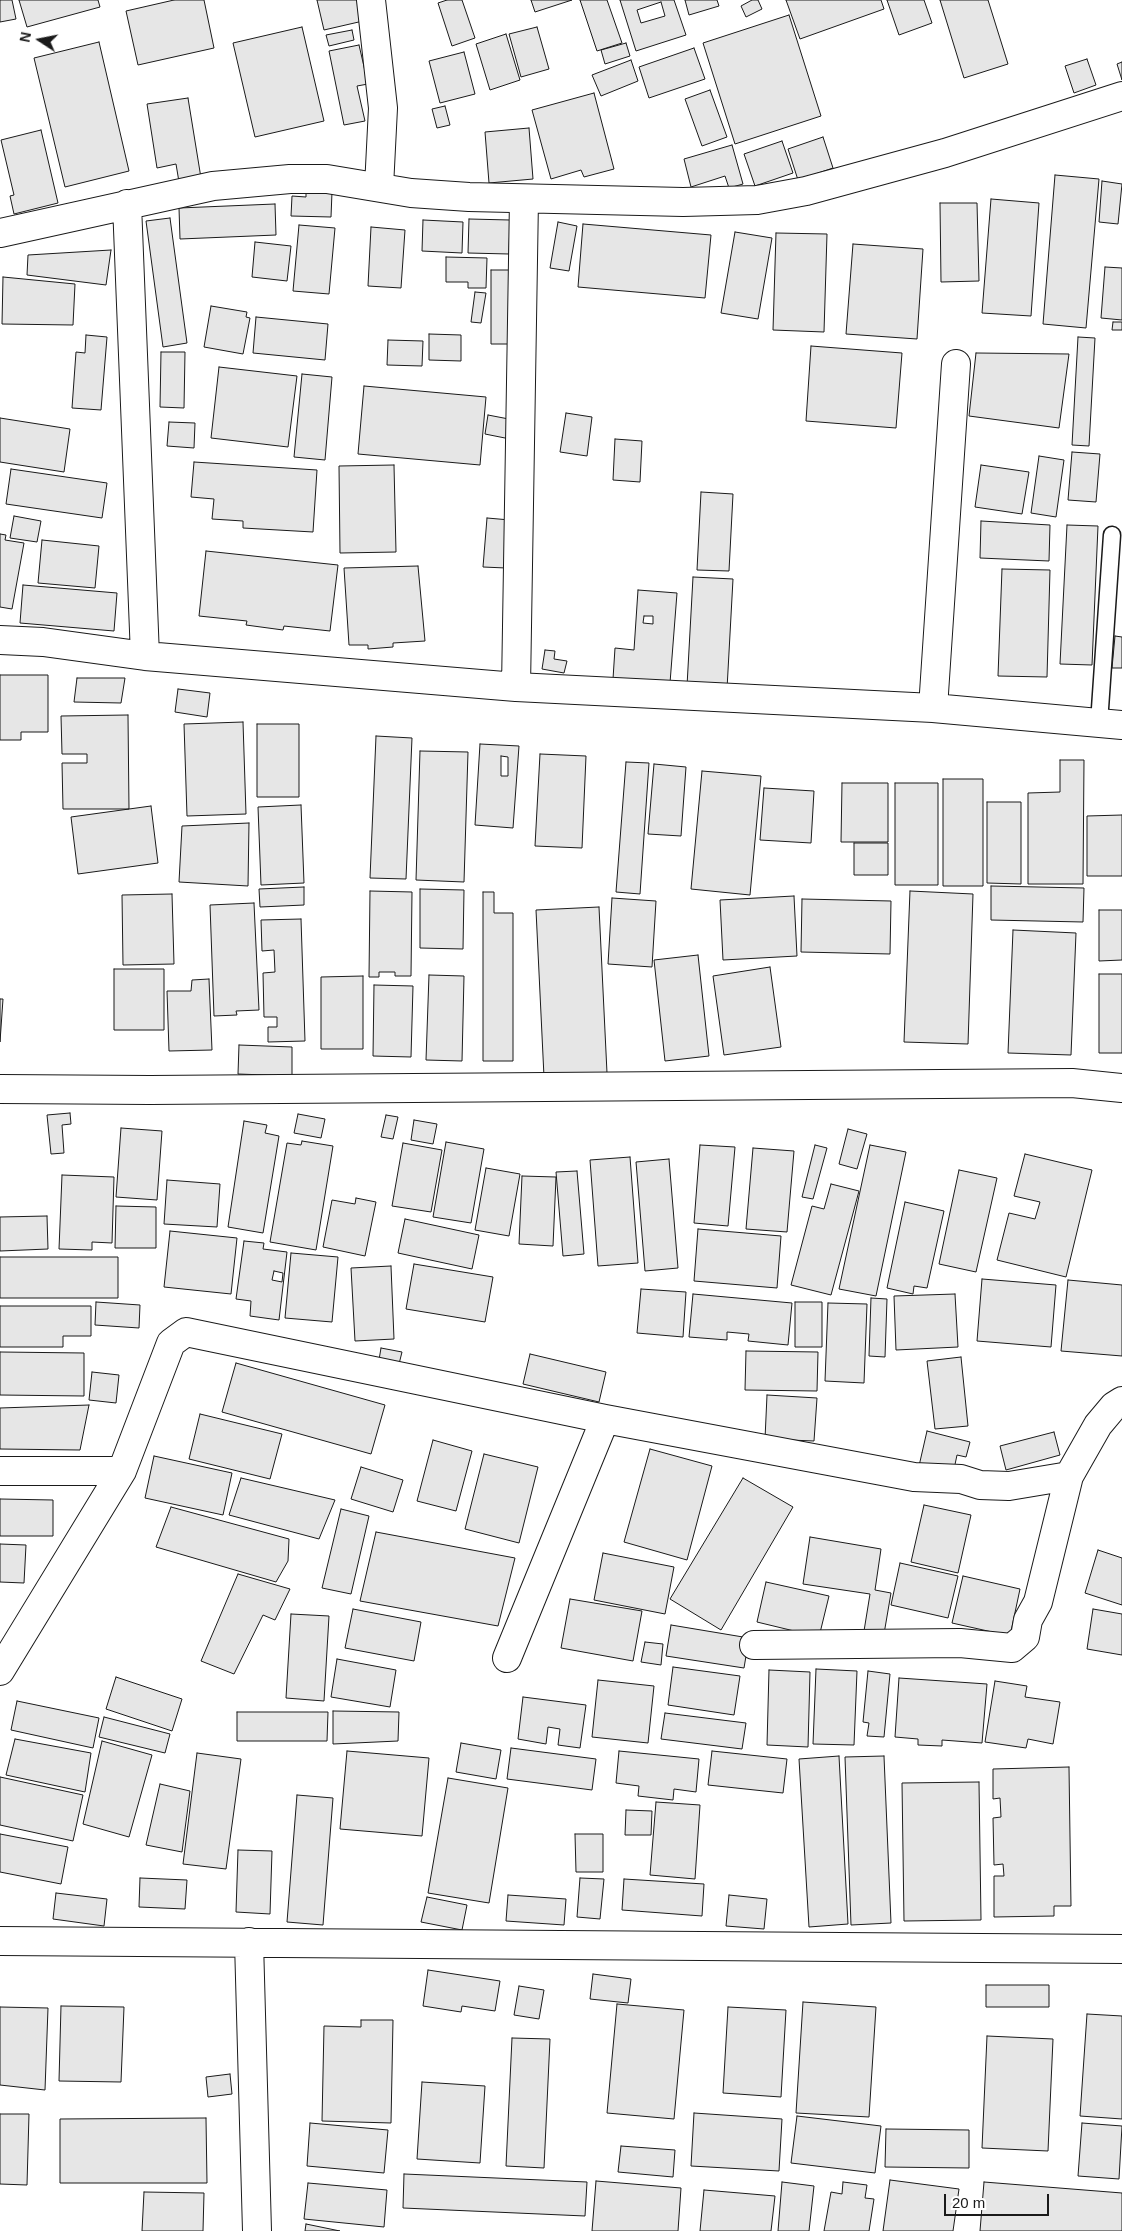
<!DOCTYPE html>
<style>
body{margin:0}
#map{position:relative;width:1122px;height:2231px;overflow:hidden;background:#fff;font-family:Helvetica,sans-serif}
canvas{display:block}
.north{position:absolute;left:15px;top:15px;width:50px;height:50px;-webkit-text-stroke:4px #fff;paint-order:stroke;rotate:281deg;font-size:14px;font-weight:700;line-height:20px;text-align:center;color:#1a1a1a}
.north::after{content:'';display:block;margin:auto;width:18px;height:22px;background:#1a1a1a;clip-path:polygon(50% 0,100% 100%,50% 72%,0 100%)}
.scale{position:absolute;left:944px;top:2194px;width:105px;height:22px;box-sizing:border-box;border:2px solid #1a1a1a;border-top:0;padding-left:6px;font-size:15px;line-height:18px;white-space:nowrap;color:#1a1a1a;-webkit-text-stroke:4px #fff;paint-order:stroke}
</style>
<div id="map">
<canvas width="1122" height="2231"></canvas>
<div class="north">N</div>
<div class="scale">20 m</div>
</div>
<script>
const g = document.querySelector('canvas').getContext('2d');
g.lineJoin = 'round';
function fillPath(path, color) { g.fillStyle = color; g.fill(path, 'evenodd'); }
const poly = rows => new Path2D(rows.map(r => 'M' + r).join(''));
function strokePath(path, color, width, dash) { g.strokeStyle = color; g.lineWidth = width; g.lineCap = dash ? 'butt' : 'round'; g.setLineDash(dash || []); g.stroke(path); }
const building = poly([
 [0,0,12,0,16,19,0,22,0,0],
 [19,0,98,0,100,7,27,27,19,0],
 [174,0,204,0,214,48,138,65,126,11,174,0],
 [317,0,358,0,363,21,324,30,317,0],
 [447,0,462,0,475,38,452,46,438,3,447,0],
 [531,0,572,0,535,12,531,0],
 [580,0,607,0,622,43,597,51,580,0],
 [620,0,674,0,686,35,636,51,620,0],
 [661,2,665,16,641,23,637,10,661,2],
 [685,0,717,0,719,6,689,15,685,0],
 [752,0,758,0,762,9,746,17,741,6,752,0],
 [786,0,881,0,884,9,800,39,786,0],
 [887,0,924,0,932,23,899,35,887,0],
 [940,0,988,0,1008,64,964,78,940,0],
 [789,15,821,116,735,144,703,43,789,15],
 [302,27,324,121,255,137,233,43,302,27],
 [537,27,549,69,521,77,509,34,537,27],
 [352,30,354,40,329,46,326,35,352,30],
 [506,34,520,80,490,90,476,44,506,34],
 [99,42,129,171,65,187,34,58,99,42],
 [626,43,630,56,605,64,601,50,626,43],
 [359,45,368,84,357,86,365,121,344,125,329,51,359,45],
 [694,48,705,79,649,98,639,67,694,48],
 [464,52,475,94,440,103,429,61,464,52],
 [1087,59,1096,85,1074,93,1065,66,1087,59],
 [631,60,638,81,601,96,592,75,631,60],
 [1122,62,1122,80,1117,64,1122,62],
 [710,90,727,137,702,146,685,99,710,90],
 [594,93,614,169,584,177,581,170,551,179,532,110,594,93],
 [188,98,201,178,179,182,176,164,157,168,147,104,188,98],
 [445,106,450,125,437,128,432,109,445,106],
 [529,128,533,179,489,183,485,132,529,128],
 [41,130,58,203,14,214,10,196,14,195,1,140,41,130],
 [823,137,833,168,798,180,788,149,823,137],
 [782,141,793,173,755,186,744,154,782,141],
 [732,145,743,184,729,188,725,176,691,187,684,159,732,145],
 [1055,175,1099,179,1086,328,1043,324,1055,175],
 [1102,181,1122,184,1118,224,1099,222,1102,181],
 [306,191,332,192,331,217,291,216,292,196,306,197,306,191],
 [991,199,1039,203,1031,316,982,313,991,199],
 [940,203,977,203,979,281,941,282,940,203],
 [275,204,276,235,180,239,179,208,275,204],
 [170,218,187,343,163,347,146,221,170,218],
 [469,219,510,220,509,254,468,253,469,219],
 [423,220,463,222,462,253,422,251,423,220],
 [558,222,577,226,569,271,550,268,558,222],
 [583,224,711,235,705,298,578,287,583,224],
 [299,225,335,228,329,294,293,291,299,225],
 [371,227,405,230,401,288,368,286,371,227],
 [735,232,772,238,758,319,721,313,735,232],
 [776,233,827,234,824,332,773,330,776,233],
 [255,242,291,246,287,281,252,277,255,242],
 [853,244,923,249,917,339,846,334,853,244],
 [111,250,106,285,27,275,28,255,111,250],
 [446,257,487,258,486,288,468,288,468,282,446,282,446,257],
 [1105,267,1122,268,1122,320,1101,318,1105,267],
 [491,270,515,270,516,344,491,344,491,270],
 [3,277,75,284,73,325,2,324,3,277],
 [475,292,486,293,481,323,471,322,475,292],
 [211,306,247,312,246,317,250,318,243,354,204,347,211,306],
 [256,317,328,324,325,360,253,353,256,317],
 [1113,322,1122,322,1122,330,1112,330,1113,322],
 [429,334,461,335,461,361,429,360,429,334],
 [86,335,107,337,101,410,72,408,76,352,85,353,86,335],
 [1078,337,1095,338,1089,446,1072,445,1078,337],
 [388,340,423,341,422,366,387,365,388,340],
 [811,346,902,353,896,428,806,421,811,346],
 [161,352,185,352,184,408,160,407,161,352],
 [976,353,1069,354,1059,428,969,416,976,353],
 [219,367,297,376,288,447,211,438,219,367],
 [302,374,332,377,325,460,294,457,302,374],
 [364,386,486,397,480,465,358,454,364,386],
 [566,413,592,417,587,456,560,452,566,413],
 [488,415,514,420,510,439,485,434,488,415],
 [0,418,70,429,64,472,0,462,0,418],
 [169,422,195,423,194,448,167,446,169,422],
 [615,439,642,441,640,482,613,480,615,439],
 [1072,452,1100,454,1096,502,1068,500,1072,452],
 [1039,456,1064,460,1056,517,1031,513,1039,456],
 [194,462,317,470,313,532,243,528,243,521,212,519,214,499,191,497,194,462],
 [394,465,396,552,340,553,339,466,394,465],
 [981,465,1029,472,1022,514,975,507,981,465],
 [11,469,107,483,102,518,6,504,11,469],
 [701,492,733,494,729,571,697,570,701,492],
 [14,516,41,521,37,542,10,538,14,516],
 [487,518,510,520,506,568,483,567,487,518],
 [981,521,1050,525,1049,561,980,558,981,521],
 [1067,525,1098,526,1092,665,1060,664,1067,525],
 [0,534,6,535,5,540,24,543,12,609,0,607,0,534],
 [42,540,99,546,95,588,38,583,42,540],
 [206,551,338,565,330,631,284,626,283,630,246,625,247,621,199,616,206,551],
 [418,566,425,641,393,643,393,647,368,649,368,645,349,645,344,568,418,566],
 [1002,569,1050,570,1047,677,998,676,1002,569],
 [693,577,733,579,727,689,687,686,693,577],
 [23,585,117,593,114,631,20,623,23,585],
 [638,590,677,593,670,683,613,679,615,648,634,650,638,590],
 [644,616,653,616,653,624,643,623,644,616],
 [1115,636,1122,637,1122,668,1112,668,1115,636],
 [545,650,555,651,554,659,567,661,564,673,542,669,545,650],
 [0,675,48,675,48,732,21,732,21,740,0,740,0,675],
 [77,678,125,678,121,703,74,702,77,678],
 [178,689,210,693,207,717,175,712,178,689],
 [128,715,129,809,63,809,62,763,87,763,87,754,62,754,61,716,128,715],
 [243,722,246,814,187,816,184,724,243,722],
 [257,724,299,724,299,797,257,797,257,724],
 [376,736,412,738,406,879,370,878,376,736],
 [480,744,519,746,513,828,475,825,480,744],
 [501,756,508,757,508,776,501,776,501,756],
 [420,751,468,752,464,882,416,880,420,751],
 [540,754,586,756,582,848,535,846,540,754],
 [1060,760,1084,760,1083,884,1028,884,1028,793,1060,792,1060,760],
 [626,762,649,763,640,894,616,892,626,762],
 [654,764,686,767,681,836,648,834,654,764],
 [702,771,761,776,750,895,691,889,702,771],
 [943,779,983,779,983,886,943,886,943,779],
 [842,783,888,783,888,842,841,842,842,783],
 [895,783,938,783,938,885,895,885,895,783],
 [764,788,814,791,811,843,760,840,764,788],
 [987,802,1021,802,1021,884,987,883,987,802],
 [301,805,304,883,261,885,258,807,301,805],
 [151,806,158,863,78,874,71,817,151,806],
 [1122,815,1122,876,1087,876,1087,816,1122,815],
 [249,823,248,886,179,882,182,826,249,823],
 [854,843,888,843,888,875,854,875,854,843],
 [991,886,1084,888,1083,922,991,920,991,886],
 [304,887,304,905,260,907,259,889,304,887],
 [420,889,464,890,463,949,420,948,420,889],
 [370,891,412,892,411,976,395,976,395,972,379,972,379,977,369,977,370,891],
 [910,891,973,894,968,1044,904,1042,910,891],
 [483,892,494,892,494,913,513,913,513,1061,483,1061,483,892],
 [172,894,174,964,123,965,122,895,172,894],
 [794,896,797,956,723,960,720,900,794,896],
 [612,898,656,901,652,967,608,964,612,898],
 [802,899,891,901,890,954,801,952,802,899],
 [254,903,259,1010,236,1011,237,1015,214,1016,210,905,254,903],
 [599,907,607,1073,544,1077,536,910,599,907],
 [1099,910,1122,910,1122,960,1099,961,1099,910],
 [301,919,305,1041,268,1042,268,1027,277,1027,277,1017,264,1017,263,973,275,972,274,950,262,951,261,920,301,919],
 [1013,930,1076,933,1071,1055,1008,1053,1013,930],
 [698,955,709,1056,665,1061,654,960,698,955],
 [770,967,781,1047,724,1055,713,976,770,967],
 [114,969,164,969,164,1030,114,1030,114,969],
 [1099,974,1122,974,1122,1053,1099,1053,1099,974],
 [429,975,464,976,462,1061,426,1060,429,975],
 [363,976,363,1049,321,1049,321,977,363,976],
 [209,979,212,1050,169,1051,167,991,191,991,192,980,209,979],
 [374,985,413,986,411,1057,373,1056,374,985],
 [0,999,3,999,0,1042,0,999],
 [239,1045,292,1047,292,1076,238,1074,239,1045],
 [70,1113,71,1124,62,1125,64,1153,51,1154,47,1115,70,1113],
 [298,1114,325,1119,321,1138,294,1133,298,1114],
 [386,1115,398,1117,393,1139,381,1137,386,1115],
 [414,1120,437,1124,433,1144,411,1140,414,1120],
 [244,1121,267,1125,265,1133,279,1136,263,1233,228,1227,244,1121],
 [121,1128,162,1131,157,1200,116,1197,121,1128],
 [848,1129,867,1134,857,1169,839,1164,848,1129],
 [302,1141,333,1146,316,1250,270,1242,287,1143,301,1145,302,1141],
 [446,1142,484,1149,471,1223,433,1217,446,1142],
 [403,1143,442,1150,431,1212,392,1206,403,1143],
 [700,1145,735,1147,728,1226,694,1223,700,1145],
 [815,1145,827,1148,813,1199,802,1197,815,1145],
 [870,1145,906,1152,876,1296,839,1289,870,1145],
 [753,1148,794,1151,787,1232,746,1229,753,1148],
 [1025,1154,1092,1170,1066,1277,997,1260,1009,1213,1035,1219,1040,1202,1014,1196,1025,1154],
 [630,1157,638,1263,598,1266,590,1160,630,1157],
 [669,1159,678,1268,645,1271,636,1162,669,1159],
 [486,1168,520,1174,509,1236,475,1230,486,1168],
 [959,1170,997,1178,976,1272,939,1264,959,1170],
 [577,1171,584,1254,563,1256,556,1172,577,1171],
 [62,1175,114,1177,112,1243,92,1242,92,1250,59,1249,62,1175],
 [522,1176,556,1177,553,1246,519,1244,522,1176],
 [167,1180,220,1184,217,1227,164,1224,167,1180],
 [831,1184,859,1191,831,1295,791,1285,812,1206,824,1209,831,1184],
 [356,1198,376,1202,365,1256,323,1247,332,1200,355,1204,356,1198],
 [905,1202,944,1211,927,1288,914,1286,913,1294,887,1288,905,1202],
 [116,1206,156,1207,156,1248,115,1248,116,1206],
 [47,1216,48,1249,0,1251,0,1217,47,1216],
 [405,1219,479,1235,472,1269,398,1253,405,1219],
 [698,1229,781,1236,777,1288,694,1281,698,1229],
 [170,1231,237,1238,231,1294,164,1287,170,1231],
 [244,1241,264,1243,263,1249,287,1252,279,1320,250,1316,251,1301,236,1299,244,1241],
 [274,1271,283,1273,282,1282,272,1280,274,1271],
 [291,1253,338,1257,332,1322,285,1318,291,1253],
 [0,1257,118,1257,118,1298,0,1298,0,1257],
 [414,1264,493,1277,485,1322,406,1309,414,1264],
 [391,1266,394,1339,355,1341,351,1268,391,1266],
 [982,1279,1056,1285,1051,1347,977,1341,982,1279],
 [1068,1280,1122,1285,1122,1356,1061,1351,1068,1280],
 [641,1289,686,1292,683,1337,637,1333,641,1289],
 [693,1294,792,1303,788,1345,748,1341,749,1334,727,1332,727,1340,689,1337,693,1294],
 [955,1294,958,1347,896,1350,894,1296,955,1294],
 [871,1298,887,1299,885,1357,869,1356,871,1298],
 [96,1302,140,1305,139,1328,95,1325,96,1302],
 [795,1302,822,1302,822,1347,795,1347,795,1302],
 [828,1303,867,1304,864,1383,825,1381,828,1303],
 [0,1306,91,1306,91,1336,63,1336,63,1347,0,1347,0,1306],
 [381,1348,402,1352,399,1364,379,1360,381,1348],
 [746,1351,818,1352,817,1391,745,1390,746,1351],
 [0,1352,84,1353,84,1396,0,1395,0,1352],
 [530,1354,606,1372,599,1402,523,1384,530,1354],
 [961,1357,968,1426,935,1429,927,1361,961,1357],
 [236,1363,385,1405,371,1454,222,1412,236,1363],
 [92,1372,119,1375,116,1403,89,1400,92,1372],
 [767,1395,817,1398,814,1441,765,1439,767,1395],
 [89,1405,80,1450,0,1449,0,1408,89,1405],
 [200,1414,282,1434,270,1479,189,1459,200,1414],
 [927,1431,970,1442,966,1457,957,1455,953,1474,919,1466,927,1431],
 [1054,1432,1060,1455,1006,1470,1000,1446,1054,1432],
 [433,1440,472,1451,456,1511,417,1501,433,1440],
 [650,1449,712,1466,687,1560,624,1542,650,1449],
 [484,1454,538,1467,519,1543,465,1529,484,1454],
 [154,1456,232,1473,223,1515,145,1498,154,1456],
 [361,1467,403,1480,393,1512,351,1499,361,1467],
 [241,1478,335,1500,319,1539,229,1515,241,1478],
 [743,1478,793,1507,721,1630,670,1599,743,1478],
 [0,1499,53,1500,53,1536,0,1536,0,1499],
 [924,1505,971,1515,958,1573,911,1562,924,1505],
 [171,1507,289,1539,288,1561,276,1582,156,1547,171,1507],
 [341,1509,369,1516,351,1594,322,1588,341,1509],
 [376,1532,515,1558,498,1626,360,1601,376,1532],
 [810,1537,881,1549,875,1590,891,1593,884,1634,864,1631,870,1594,803,1584,810,1537],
 [0,1544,26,1545,24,1583,0,1582,0,1544],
 [1098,1550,1122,1558,1122,1605,1085,1593,1098,1550],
 [603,1553,674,1567,665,1614,594,1600,603,1553],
 [900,1563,958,1576,948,1618,891,1605,900,1563],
 [238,1574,290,1589,275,1620,263,1615,234,1674,201,1661,238,1574],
 [963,1576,1020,1589,1010,1636,952,1623,963,1576],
 [766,1582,829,1596,819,1637,757,1622,766,1582],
 [570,1599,642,1611,633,1661,561,1648,570,1599],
 [353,1609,421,1622,414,1661,345,1648,353,1609],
 [1093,1609,1122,1614,1122,1655,1087,1649,1093,1609],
 [291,1614,329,1616,324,1701,286,1698,291,1614],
 [671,1625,749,1638,744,1668,666,1656,671,1625],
 [645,1642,663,1644,661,1665,641,1662,645,1642],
 [337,1659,396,1670,390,1707,331,1697,337,1659],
 [673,1667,740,1676,734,1715,668,1705,673,1667],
 [816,1669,857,1671,854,1745,813,1744,816,1669],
 [769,1670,810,1672,808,1747,767,1745,769,1670],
 [868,1671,890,1674,884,1737,867,1736,869,1723,863,1722,868,1671],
 [116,1677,182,1699,172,1731,106,1709,116,1677],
 [899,1678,987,1684,982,1743,942,1740,942,1746,918,1745,918,1739,895,1737,899,1678],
 [598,1680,654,1686,648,1743,592,1737,598,1680],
 [995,1681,1027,1686,1025,1697,1060,1702,1053,1744,1028,1739,1026,1748,985,1742,995,1681],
 [523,1697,586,1705,580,1748,558,1745,560,1729,548,1727,546,1744,518,1739,523,1697],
 [17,1701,99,1718,93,1748,11,1730,17,1701],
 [333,1711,399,1712,398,1741,333,1744,333,1711],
 [237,1712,328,1712,327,1741,237,1741,237,1712],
 [665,1713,746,1723,742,1749,661,1739,665,1713],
 [104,1717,170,1734,165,1753,99,1737,104,1717],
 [15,1739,91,1753,85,1792,6,1775,15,1739],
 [102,1741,152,1755,129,1837,83,1824,102,1741],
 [461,1743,501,1750,496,1779,456,1772,461,1743],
 [511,1748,596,1759,592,1790,507,1779,511,1748],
 [347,1751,429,1758,422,1836,340,1829,347,1751],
 [619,1751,699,1759,696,1792,674,1789,673,1800,638,1796,639,1786,616,1783,619,1751],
 [712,1751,787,1759,783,1793,708,1785,712,1751],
 [197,1753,241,1759,226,1869,183,1864,197,1753],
 [839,1756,848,1924,809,1927,799,1759,839,1756],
 [884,1756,891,1923,851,1925,845,1757,884,1756],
 [1069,1767,1071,1906,1054,1906,1054,1916,994,1917,994,1876,1004,1876,1003,1864,994,1865,993,1818,1001,1817,1000,1798,993,1799,993,1769,1069,1767],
 [0,1777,83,1795,73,1841,0,1825,0,1777],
 [448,1778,508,1788,489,1903,428,1893,448,1778],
 [979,1782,981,1920,904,1921,902,1783,979,1782],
 [160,1784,190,1791,182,1852,146,1845,160,1784],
 [297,1795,333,1798,323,1925,287,1922,297,1795],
 [656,1802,700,1805,695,1879,650,1875,656,1802],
 [626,1810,652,1811,651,1835,625,1835,626,1810],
 [0,1834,68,1847,61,1884,0,1872,0,1834],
 [575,1834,603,1834,603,1872,576,1872,575,1834],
 [238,1850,272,1851,270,1914,236,1912,238,1850],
 [140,1878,187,1880,185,1909,139,1907,140,1878],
 [580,1878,604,1879,600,1919,577,1917,580,1878],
 [624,1879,704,1884,702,1916,622,1910,624,1879],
 [56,1893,107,1899,104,1926,53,1919,56,1893],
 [508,1895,566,1899,564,1925,506,1921,508,1895],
 [729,1895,767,1899,764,1929,726,1926,729,1895],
 [427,1897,467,1905,462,1930,421,1922,427,1897],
 [428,1970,500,1981,495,2011,462,2006,461,2012,423,2006,428,1970],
 [593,1974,631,1979,628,2003,590,1999,593,1974],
 [986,1985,1049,1985,1049,2007,986,2007,986,1985],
 [519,1986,544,1990,539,2019,514,2015,519,1986],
 [803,2002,876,2007,869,2117,796,2113,803,2002],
 [617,2004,684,2010,674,2119,607,2113,617,2004],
 [61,2006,124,2007,121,2082,59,2081,61,2006],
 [0,2007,48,2008,45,2090,0,2085,0,2007],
 [728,2007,786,2010,781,2097,723,2093,728,2007],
 [1087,2014,1122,2016,1122,2119,1080,2116,1087,2014],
 [361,2020,393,2020,391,2123,322,2121,324,2026,361,2027,361,2020],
 [987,2036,1053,2039,1048,2151,982,2148,987,2036],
 [512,2038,550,2039,544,2168,506,2166,512,2038],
 [230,2074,232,2094,208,2097,206,2077,230,2074],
 [422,2082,485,2086,480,2163,417,2159,422,2082],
 [694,2113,782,2119,779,2171,691,2166,694,2113],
 [0,2114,29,2114,27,2185,0,2184,0,2114],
 [797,2116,881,2126,875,2173,791,2163,797,2116],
 [206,2118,207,2183,60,2183,60,2119,206,2118],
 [310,2123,388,2130,384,2173,307,2166,310,2123],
 [1082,2123,1122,2126,1119,2179,1078,2176,1082,2123],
 [886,2129,969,2130,969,2168,885,2167,886,2129],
 [621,2146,675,2150,673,2177,618,2172,621,2146],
 [404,2174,587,2182,585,2216,403,2208,404,2174],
 [890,2180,959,2189,953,2231,883,2231,890,2180],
 [596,2181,681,2188,678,2231,592,2231,596,2181],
 [782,2182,814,2186,809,2231,778,2231,782,2182],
 [843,2182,867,2185,865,2198,874,2199,869,2231,824,2231,831,2192,842,2194,843,2182],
 [984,2182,1122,2193,1122,2231,980,2231,984,2182],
 [308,2183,387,2190,384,2227,304,2219,308,2183],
 [704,2190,775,2196,771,2231,700,2231,704,2190],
 [144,2192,204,2193,203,2231,142,2231,144,2192],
 [306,2224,340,2231,305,2231,306,2224]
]);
fillPath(building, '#e6e6e6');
strokePath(building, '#1a1a1a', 1);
const service = poly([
 [1099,723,1112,535]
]);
const minor = poly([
 [371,0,383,108,379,187],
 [127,204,145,656],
 [0,233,213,186,290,179,327,179,411,193,469,197,683,202,757,200,806,191,945,153,1122,96],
 [0,640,43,642,145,656,516,687,933,708,1122,725],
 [516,687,524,199],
 [933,708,956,364],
 [0,1089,150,1090,1072,1083,1122,1088],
 [0,1471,122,1471],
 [754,1645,960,1643,1012,1648,1025,1637,1028,1620,1038,1602,1069,1476,1098,1425,1114,1406,1122,1401],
 [507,1658,605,1419],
 [0,1671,122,1471,171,1343,186,1332,605,1419,914,1477,961,1479,980,1485,1009,1486,1069,1476],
 [0,1941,1122,1949],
 [249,1942,257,2231]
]);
strokePath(service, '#1a1a1a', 19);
strokePath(minor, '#1a1a1a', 30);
strokePath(service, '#fff', 16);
strokePath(minor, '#fff', 28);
</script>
